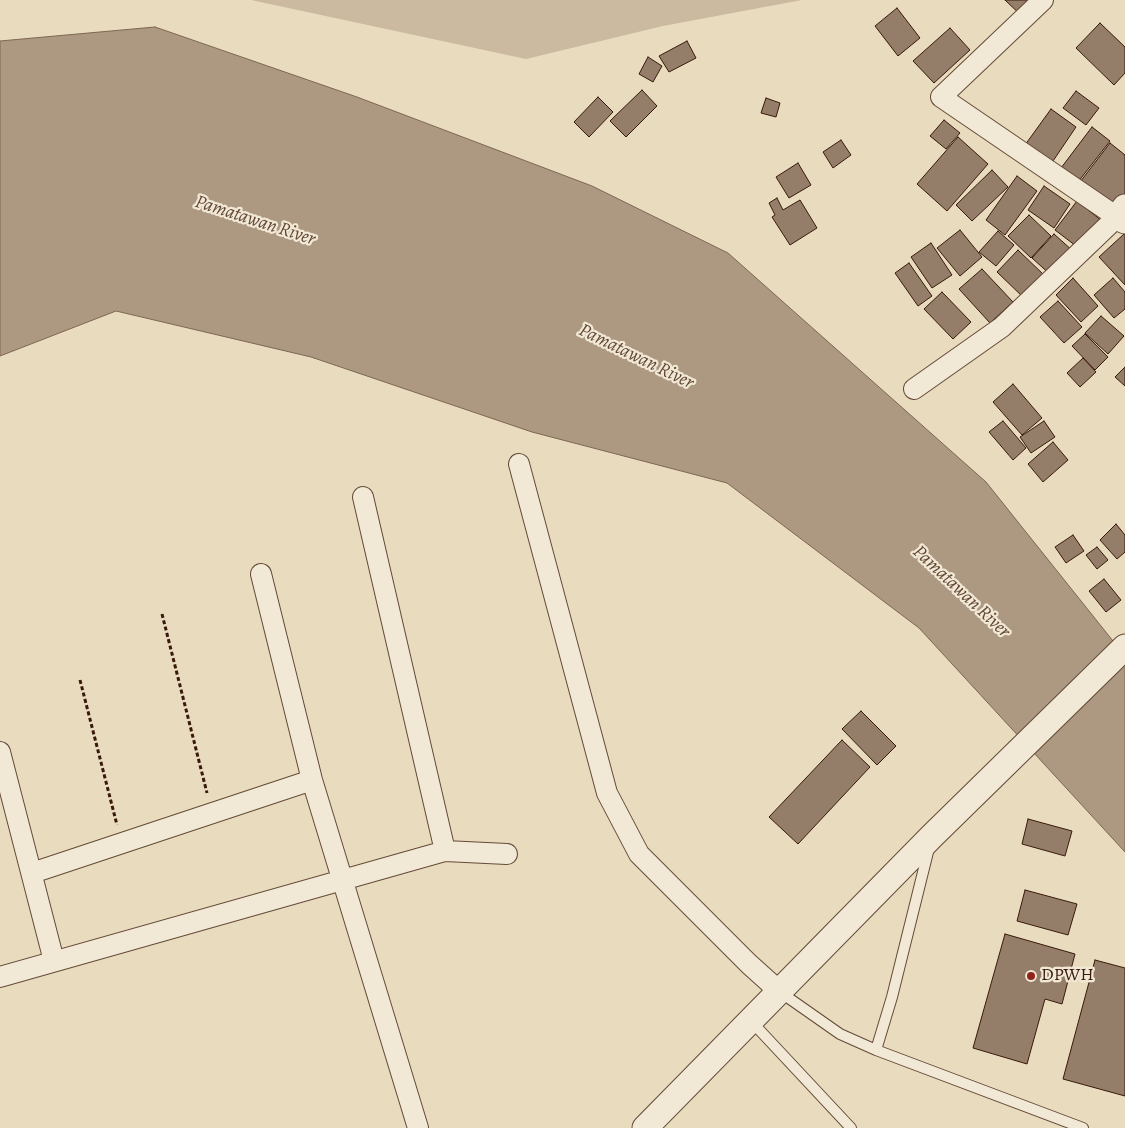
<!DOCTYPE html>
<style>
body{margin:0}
canvas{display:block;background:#e9dbbe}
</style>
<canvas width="1125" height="1128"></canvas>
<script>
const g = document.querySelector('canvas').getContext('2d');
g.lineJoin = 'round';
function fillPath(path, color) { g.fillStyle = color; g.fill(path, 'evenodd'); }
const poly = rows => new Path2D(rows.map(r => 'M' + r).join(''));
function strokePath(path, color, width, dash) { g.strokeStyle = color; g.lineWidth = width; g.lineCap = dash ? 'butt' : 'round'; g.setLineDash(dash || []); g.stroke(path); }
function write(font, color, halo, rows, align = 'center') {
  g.font = font + ' Alegreya,serif'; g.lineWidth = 4.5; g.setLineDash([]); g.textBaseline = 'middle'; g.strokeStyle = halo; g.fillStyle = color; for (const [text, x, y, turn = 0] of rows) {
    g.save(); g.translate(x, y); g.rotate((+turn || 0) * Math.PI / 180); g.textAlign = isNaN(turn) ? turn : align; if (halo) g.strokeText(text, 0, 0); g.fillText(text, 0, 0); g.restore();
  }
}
fillPath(poly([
 [251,0,802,0,663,26,526,59]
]), '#cbbaa0');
const water = poly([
 [155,27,357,97,592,186,728,253,986,482,1125,656,1125,852,919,628,727,483,532,432,311,357,116,311,0,356,0,41,155,27]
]);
fillPath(water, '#ad9981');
strokePath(water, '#7e6652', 1);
const building = poly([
 [1005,0,1039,0,1023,17,1005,0],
 [897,8,920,38,898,56,875,26,897,8],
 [1100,23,1125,47,1125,73,1114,85,1076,48,1100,23],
 [950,28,970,50,934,83,913,61,950,28],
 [687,41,696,58,669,72,659,56,687,41],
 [648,57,662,66,653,82,639,74,648,57],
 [642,90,657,106,626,137,610,121,642,90],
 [1076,91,1099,108,1086,125,1063,108,1076,91],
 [598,97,613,112,589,137,574,122,598,97],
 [766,98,780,103,776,117,761,113,766,98],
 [1051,109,1076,127,1051,164,1025,145,1051,109],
 [944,120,960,133,946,149,930,136,944,120],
 [1092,127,1110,141,1078,182,1061,168,1092,127],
 [958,137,988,164,947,211,917,184,958,137],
 [841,140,851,155,833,168,823,152,841,140],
 [1110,143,1125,155,1125,206,1119,213,1080,182,1110,143],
 [798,163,811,185,789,198,776,177,798,163],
 [992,170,1008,187,972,221,956,205,992,170],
 [1017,176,1037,191,1005,235,986,220,1017,176],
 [1044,186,1070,204,1054,228,1028,210,1044,186],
 [777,198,783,210,800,200,817,228,790,245,772,217,775,215,769,203,777,198],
 [1077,201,1102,221,1080,249,1055,230,1077,201],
 [1029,215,1051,236,1031,258,1008,236,1029,215],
 [960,230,982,257,960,276,937,248,960,230],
 [998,231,1014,245,996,266,979,252,998,231],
 [1054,234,1074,252,1052,276,1032,258,1054,234],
 [1124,234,1125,235,1125,285,1099,257,1124,234],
 [931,243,952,275,932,288,911,257,931,243],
 [1018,250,1045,276,1024,298,997,272,1018,250],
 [909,263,932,296,918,306,895,273,909,263],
 [982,269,1013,302,990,323,959,289,982,269],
 [1073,278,1098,306,1081,322,1056,295,1073,278],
 [1113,278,1125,292,1125,309,1114,318,1094,295,1113,278],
 [942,292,971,322,953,339,924,309,942,292],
 [1058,301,1082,327,1064,343,1040,317,1058,301],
 [1101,316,1124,336,1108,354,1085,333,1101,316],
 [1085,334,1108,357,1095,370,1072,346,1085,334],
 [1083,358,1096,372,1080,387,1067,373,1083,358],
 [1125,367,1125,386,1115,377,1125,367],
 [1013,384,1042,418,1022,435,993,402,1013,384],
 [1003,421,1026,448,1013,460,989,432,1003,421],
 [1044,421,1055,437,1031,453,1020,437,1044,421],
 [1053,442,1068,460,1043,482,1028,464,1053,442],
 [1116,524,1125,535,1125,552,1117,559,1100,540,1116,524],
 [1073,535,1084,551,1066,563,1055,547,1073,535],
 [1097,547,1108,560,1097,569,1086,555,1097,547],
 [1104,579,1121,600,1106,612,1089,591,1104,579],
 [861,711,896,746,877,765,842,729,861,711],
 [842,740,870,767,798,844,769,817,842,740],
 [1028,819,1072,831,1065,856,1022,844,1028,819],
 [1025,890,1077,904,1068,935,1017,921,1025,890],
 [1005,934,1075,954,1062,1004,1045,999,1027,1064,973,1048,1005,934],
 [1095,960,1125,968,1125,1096,1063,1079,1095,960]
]);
fillPath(building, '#947e69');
strokePath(building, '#38190c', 1);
const service = poly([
 [780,992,840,1034,876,1050,1083,1128],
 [751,1021,851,1128],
 [876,1050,892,997,929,848]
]);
const minor = poly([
 [914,389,1002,327,1117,217,941,97,1043,0],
 [519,464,607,793,639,854,749,964,779,991],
 [363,497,445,851],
 [261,574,312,780,418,1128],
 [0,752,54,961],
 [32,873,312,780],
 [0,977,445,851,507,854]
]);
const tertiary = poly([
 [1125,207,1117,217,1125,221],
 [645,1128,932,836,1125,647]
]);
strokePath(service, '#644a38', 12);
strokePath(minor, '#644a38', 22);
strokePath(tertiary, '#644a38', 27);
strokePath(poly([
 [162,614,207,793],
 [80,680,117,825]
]), '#38190c', 3, [4, 2.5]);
strokePath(service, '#f1e8d5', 10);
strokePath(minor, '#f1e8d5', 20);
strokePath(tertiary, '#f1e8d5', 25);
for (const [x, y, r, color] of [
 [1031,976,5,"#8f2418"]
]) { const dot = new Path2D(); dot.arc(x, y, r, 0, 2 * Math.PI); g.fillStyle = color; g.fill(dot); strokePath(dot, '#f1e8d5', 2); }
write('18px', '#38190c', '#f1e8d5', [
 ["DPWH",1041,976]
], 'left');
write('italic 19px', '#614635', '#f1e8d5', [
 ["Pamatawan River",255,221,18],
 ["Pamatawan River",636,357,26],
 ["Pamatawan River",961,592,43]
]);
</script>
